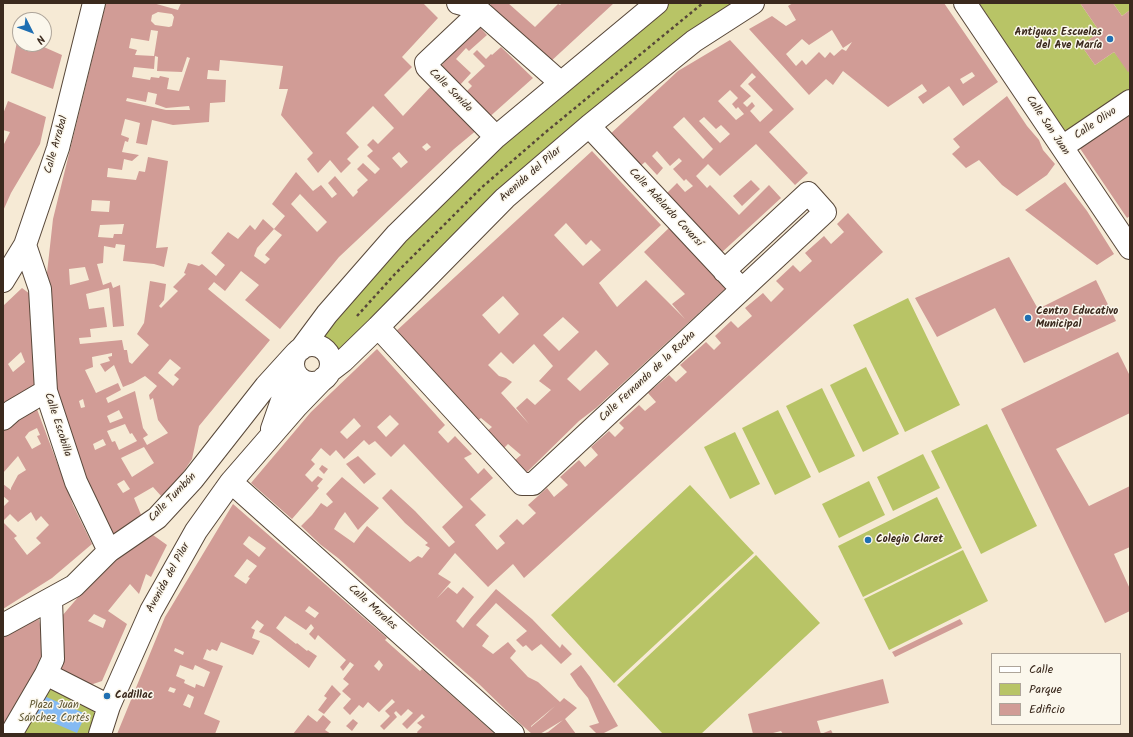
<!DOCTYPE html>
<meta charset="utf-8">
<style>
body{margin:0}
#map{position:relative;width:1133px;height:737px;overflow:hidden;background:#f6ead5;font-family:Kalam,sans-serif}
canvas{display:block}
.frame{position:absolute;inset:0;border:4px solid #3b2a1e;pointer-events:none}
.legend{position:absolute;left:991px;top:653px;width:130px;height:72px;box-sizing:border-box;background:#fbf7ec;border:1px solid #aea59a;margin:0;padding:5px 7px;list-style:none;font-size:12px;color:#3b2a1e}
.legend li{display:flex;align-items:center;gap:8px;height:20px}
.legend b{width:20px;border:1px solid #aea59a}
.north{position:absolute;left:12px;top:12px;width:40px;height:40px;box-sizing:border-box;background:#fbf7ec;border:1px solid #aea59a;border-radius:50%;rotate:132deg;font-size:11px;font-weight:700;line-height:16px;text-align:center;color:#3b2a1e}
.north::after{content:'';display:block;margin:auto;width:14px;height:18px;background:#1f6fb2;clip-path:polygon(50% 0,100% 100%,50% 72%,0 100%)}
</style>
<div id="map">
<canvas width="1133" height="737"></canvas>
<div class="frame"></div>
<ul class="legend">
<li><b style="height:5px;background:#fff"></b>Calle</li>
<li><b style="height:11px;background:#b8c466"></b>Parque</li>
<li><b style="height:11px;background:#d19c96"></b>Edificio</li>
</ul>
<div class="north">N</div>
</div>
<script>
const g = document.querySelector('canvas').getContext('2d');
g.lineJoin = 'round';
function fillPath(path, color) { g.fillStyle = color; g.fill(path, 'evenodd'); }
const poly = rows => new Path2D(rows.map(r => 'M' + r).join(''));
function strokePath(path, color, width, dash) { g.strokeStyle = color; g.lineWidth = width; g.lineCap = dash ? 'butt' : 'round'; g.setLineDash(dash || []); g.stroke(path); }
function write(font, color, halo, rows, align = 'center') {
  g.font = font + ' Kalam,sans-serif'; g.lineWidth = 3; g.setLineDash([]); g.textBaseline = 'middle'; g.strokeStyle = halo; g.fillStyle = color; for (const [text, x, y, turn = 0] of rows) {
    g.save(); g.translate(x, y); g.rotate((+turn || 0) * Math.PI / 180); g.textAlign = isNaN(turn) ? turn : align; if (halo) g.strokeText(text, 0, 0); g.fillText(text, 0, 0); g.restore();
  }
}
fillPath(poly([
 [666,3,747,3,334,355,326,348,320,341,319,332,421,217],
 [979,3,1080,3,1100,32,1081,45,1095,65,1114,52,1130,71,1130,92,1068,136],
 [1113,3,1130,3,1130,10,1122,16],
 [908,298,960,405,905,432,853,325],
 [866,367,899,434,863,452,830,385],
 [822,388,855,456,819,473,786,406],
 [778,410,811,477,775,495,742,428],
 [987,424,1037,526,981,554,931,451],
 [735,432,760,484,730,499,704,447],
 [923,454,940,488,893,511,877,477],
 [869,481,885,515,839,538,822,504],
 [690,485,754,553,614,683,551,615],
 [937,497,962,548,863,597,838,546],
 [963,550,988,601,889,650,864,599],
 [756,555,820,623,701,734,663,734,617,685],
 [47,686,94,708,94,717,89,734,18,734]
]), '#b8c466');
fillPath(poly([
 [44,696,86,714,77,733,35,715]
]), '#85baf3');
fillPath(poly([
 [106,3,153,3,178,10,181,3,423,3,438,18,402,57,412,67,384,95,403,116,432,85,478,129,454,149,339,257,280,329,245,300,259,285,241,271,225,291,214,282,208,289,270,340,199,426,192,459,174,486,162,497,153,487,134,498,142,517,111,536,79,469,59,410,52,365,56,365,48,303,47,273,53,219],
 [158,12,172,14,174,17,172,26,169,27,155,25,151,21,152,15],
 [151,30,158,31,154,56,135,55,137,50,129,48,131,38,149,41],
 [155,56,158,57,157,71,182,72,187,57,190,58,179,91,167,89,169,78,160,76,159,78,151,77,150,80,132,77,134,67,154,69],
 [220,60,283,66,279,89,288,89,281,115,313,153,307,159,318,173,330,160,341,173,351,163,347,159,359,147,346,133,373,106,394,128,378,144,373,139,367,145,373,151,367,156,380,169,375,174,363,163,357,169,368,180,357,190,358,192,353,197,335,176,328,183,337,194,332,198,321,185,313,191,296,172,272,204,285,216,274,229,282,235,265,255,270,259,265,264,254,256,257,248,274,229,263,219,255,230,250,225,238,239,228,232,211,253,225,265,216,276,202,264,199,266,188,263,184,273,186,274,173,287,178,291,161,308,159,306,164,300,166,284,150,281,144,323,137,334,149,345,132,364,129,362,127,350,124,350,122,340,80,344,79,338,91,337,90,329,107,327,104,307,89,309,86,294,109,288,113,327,124,326,120,285,113,288,111,282,103,285,97,264,103,263,104,246,115,248,116,244,125,245,123,261,154,264,164,267,168,247,156,248,168,161,148,157,145,172,139,171,136,180,107,177,108,168,122,170,124,159,132,161,139,155,122,152,125,141,128,142,129,138,121,135,125,119,140,123,136,143,147,145,152,120,173,125,209,122,210,103,225,102,226,80,207,79,208,70,219,71],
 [148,92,157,94,155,104,166,108,189,106,190,110,166,110,126,101,127,98,146,102],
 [427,143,431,147,426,151,422,147],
 [399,152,408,162,401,168,392,158],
 [300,194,327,222,317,232,291,204],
 [92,200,110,201,109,212,91,211],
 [124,224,122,234,114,234,113,238,98,237,100,225],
 [85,267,89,280,70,285,69,269],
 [112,353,112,356,108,357,110,361,100,364,105,372,114,365,123,387,133,383,145,376,157,386,149,395,150,400,153,398,158,420,168,433,147,445,143,438,148,435,143,428,135,391,108,403,106,398,121,390,118,383,96,393,85,370,93,367,92,357],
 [170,359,181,368,174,375,179,379,173,386,158,373],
 [83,399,85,407,81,408,79,401],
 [119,410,123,418,110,423,107,416],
 [125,424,130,434,132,433,137,441,119,450,115,441,112,442,107,431],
 [103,439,106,445,95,450,93,444],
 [144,447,154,463,132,477,121,458],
 [124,480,130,489,123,493,117,484],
 [492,3,508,3,535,27,558,4,560,5,562,3,614,3,549,63,487,8],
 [793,3,944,3,998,82,963,106,949,86,923,104,918,97,927,91,922,84,888,107,843,71,833,85,826,79,809,95,749,29,772,16,786,26,796,20,788,6],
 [832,30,843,48,852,42,846,51,842,49,834,56,830,52,825,58,819,52,806,65,802,60,796,66,786,54,802,39,809,45],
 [972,72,975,76,963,84,960,79],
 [1080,3,1113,3,1122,16,1130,10,1130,71,1128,72,1114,52,1095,65,1081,45,1100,32],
 [474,21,487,35,469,51,466,48,456,59,471,73,460,85,466,92,472,86,468,82,485,66,473,54,477,50,486,59,491,54,492,55,501,47,533,78,486,120,445,79,449,74,441,66,446,60,439,54],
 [18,36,20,36,20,44,37,44,62,55,53,89,11,73],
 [730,40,794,109,769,132,808,173,795,185,756,144,720,176,708,164,696,176,707,188,710,185,739,215,769,185,781,198,720,254,663,197,677,183,685,192,693,186,686,179,684,181,673,169,682,161,679,158,670,166,657,151,652,156,663,168,657,175,645,162,637,169,607,137,678,71],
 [752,73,756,77,748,84,773,110,760,122,750,111,755,106,752,102,747,107,743,103,751,96,740,86],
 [730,90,738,98,732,104,736,109,738,107,744,114,736,120,718,101],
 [684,117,713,149,703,159,673,127],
 [704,117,716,129,721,125,730,134,720,143,699,121],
 [1007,96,1027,126,1039,140,1043,150,1055,164,1047,175,1017,196,1002,185,979,160,966,168,952,154,960,147,953,139],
 [8,101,46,117,40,144,11,193,3,211,3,146,10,132,3,130,3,114],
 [1130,113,1130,216,1127,218,1079,147],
 [592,151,661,225,599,283,617,307,646,280,685,319,672,304,685,294,644,252,670,227,727,287,596,408,579,421,527,472,515,460,521,455,508,444,504,448,486,432,492,427,481,418,477,421,394,333],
 [566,223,586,245,591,240,601,250,583,266,554,235],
 [503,296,519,314,499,334,482,315],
 [563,317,579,332,559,351,543,335],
 [534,344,553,366,539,381,551,390,535,405,527,398,516,408,529,424,501,393,512,382,506,378,499,376,488,365,501,352,513,364],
 [596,350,609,364,580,391,567,379],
 [751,180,760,189,742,206,733,196],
 [1065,182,1087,211,1114,254,1097,265,1025,210],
 [848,213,883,252,524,578,513,564,488,587,455,553,438,574,451,582,437,598,448,587,457,594,463,587,474,597,456,621,463,628,470,619,496,589,532,619,560,648,562,644,572,654,561,664,541,644,532,651,526,645,523,647,516,640,527,631,496,603,476,625,489,636,482,646,493,654,508,642,516,651,510,658,528,677,538,682,560,702,564,698,577,708,565,719,576,734,542,734,548,732,563,720,540,734,532,734,516,720,480,685,421,634,338,558,321,545,301,526,312,515,321,503,327,507,333,502,326,494,342,477,379,508,358,530,345,512,339,520,334,529,354,543,367,526,410,562,418,556,422,558,430,548,425,545,428,543,405,523,382,498,391,489,415,511,449,547,455,542,442,527,463,507,404,444,391,457,375,441,369,445,364,440,344,459,336,450,330,456,321,448,311,460,315,464,305,475,312,482,318,476,323,479,317,486,319,488,292,519,251,483,311,412,377,349,445,425,438,432,448,443,455,436,472,454,464,458,478,474,484,468,493,478,470,499,486,515,475,525,497,550,505,543,499,536,517,519,523,525,536,513,528,505,547,488,554,497,568,485,560,477,579,460,585,467,598,455,591,447,609,431,615,437,624,428,619,423,639,405,645,411,656,402,648,393,669,375,676,382,687,372,680,365,706,342,714,350,721,343,715,336,731,321,738,328,752,316,745,308,763,293,771,302,784,289,776,281,793,265,800,272,812,261,805,253,824,236,831,244,844,232,837,224],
 [390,415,399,424,386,437,377,427],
 [354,418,361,426,347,439,340,432],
 [555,706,543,717,531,727,531,726],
 [1009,257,1038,309,1096,280,1116,321,1024,363,995,308,937,337,915,298],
 [22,288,30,294,36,385,3,407,3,306],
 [21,352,25,362,13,372,8,364],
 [1118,352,1130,376,1130,413,1056,449,1089,506,1130,486,1130,547,1114,554,1130,589,1130,611,1105,623,1001,409],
 [35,404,73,505,92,544,52,578,3,609,3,522,17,536,14,538,27,555,41,543,36,538,49,525,41,516,36,521,31,512,18,522,10,514,3,521,3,507,9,501,3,496,3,484,11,490,11,488,18,475,26,470,18,456,3,473,3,426],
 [37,428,40,435,37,436,41,444,32,449,25,437,29,432],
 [358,456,376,474,364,484,346,464],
 [322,465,328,469,324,474,319,469],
 [233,504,387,638,385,640,420,671,422,669,495,734,418,734,417,732,422,727,417,723,425,717,422,714,407,729,402,724,413,713,408,709,401,716,396,711,394,713,397,717,384,730,380,726,390,716,385,711,395,702,392,699,379,712,368,702,363,708,359,705,350,715,343,708,351,699,342,691,349,684,343,679,354,665,350,662,343,671,340,667,346,660,318,635,315,640,309,634,314,628,311,624,306,630,285,616,276,628,296,644,297,643,307,651,308,650,317,656,309,668,270,637,259,632,264,625,257,620,251,628,255,630,252,638,260,641,253,655,221,642,217,651,212,649,210,651,207,649,203,659,223,666,204,714,220,721,215,734,117,734,165,617],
 [249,536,266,548,259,557,243,544],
 [247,559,257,566,248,577,250,578,246,584,234,576],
 [309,606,319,613,315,618,305,611],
 [175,648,184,652,183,655,174,651],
 [379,660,383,665,379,671,374,666],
 [180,665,193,670,195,665,210,672,204,687,196,684,195,688,184,683,185,680,176,676],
 [170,687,176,689,174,693,168,691],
 [188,694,194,697,190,708,183,705],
 [153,535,167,545,151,577,146,574,139,594,130,584,108,611,127,624,102,681,90,685,61,673,56,623,109,561],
 [94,614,106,620,103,628,88,621],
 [39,619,46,656,3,729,3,637,15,630],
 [960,619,963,624,895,657,892,652],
 [581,665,590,677,618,726,602,734,597,734,589,726,599,723,588,698,578,686,570,674],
 [883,679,889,703,817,721,821,734,831,730,833,734,783,734,781,731,769,734,753,734,748,714],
 [332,685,341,694,324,714,318,710,327,698,324,696],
 [308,715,317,722,323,715,331,722,325,730,331,734,293,734],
 [353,719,358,723,352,731,346,726]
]), '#d19c96');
const street = poly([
 [458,3,476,8,561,83],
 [965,3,1130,248],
 [480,12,426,63,427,67,496,137],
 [589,126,735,282],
 [1062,147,1130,101],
 [25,245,40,289,46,391,76,482,109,551],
 [3,281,25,245,58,148,94,3],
 [378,327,522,484,533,484,825,212,808,193,724,271],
 '293 364a19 19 0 1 1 38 0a19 19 0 1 1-38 0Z',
 [301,349,327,314,397,234,496,137,657,3],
 [330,371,343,361,378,327,505,198,589,126,694,41,753,3],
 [3,419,12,411,46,391],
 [272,429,286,389,293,365],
 [231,482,513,734],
 [3,625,74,586,109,551,157,518,193,479,266,386,296,353],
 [46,674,53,659,51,600],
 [11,734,46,674,109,706],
 [100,734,109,706,151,611,196,531,231,482,297,406,324,378]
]);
strokePath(street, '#574739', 24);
strokePath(poly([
 [357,316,395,274,481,188,547,131,703,3]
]), '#574739', 2.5, [3, 3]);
strokePath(street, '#fff', 22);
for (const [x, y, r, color] of [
 [1110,39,4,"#1f6fb2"],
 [1028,318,4,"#1f6fb2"],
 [868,540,4,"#1f6fb2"],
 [107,696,4,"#1f6fb2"]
]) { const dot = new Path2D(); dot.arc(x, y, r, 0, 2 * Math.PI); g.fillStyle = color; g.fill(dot); strokePath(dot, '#fbf7ec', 1.5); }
write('bold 11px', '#3b2a1e', '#fbf7ec', [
 ["Antiguas Escuelas",1102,33,"right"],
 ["del Ave María",1102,46,"right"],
 ["Centro Educativo",1036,312],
 ["Municipal",1036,325],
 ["Colegio Claret",876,540],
 ["Cadillac",115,696]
], 'left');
write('11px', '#3b2a1e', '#fbf7ec', [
 ["Calle Sonido",450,91,45],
 ["Calle Olivo",1096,124,-34],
 ["Calle San Juan",1047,126,56],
 ["Calle Arrabal",57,145,-74],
 ["Avenida del Pilar",531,175,-41],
 ["Calle Adelardo Covarsí",665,208,47],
 ["Calle Fernando de la Rocha",648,377,-43],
 ["Calle Escobilla",57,425,72],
 ["Calle Tumbón",173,498,-46],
 ["Avenida del Pilar",169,578,-61],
 ["Calle Morales",372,608,42]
]);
write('11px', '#605834', '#fbf7ec', [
 ["Plaza Juan",54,706],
 ["Sánchez Cortés",54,719]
]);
</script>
